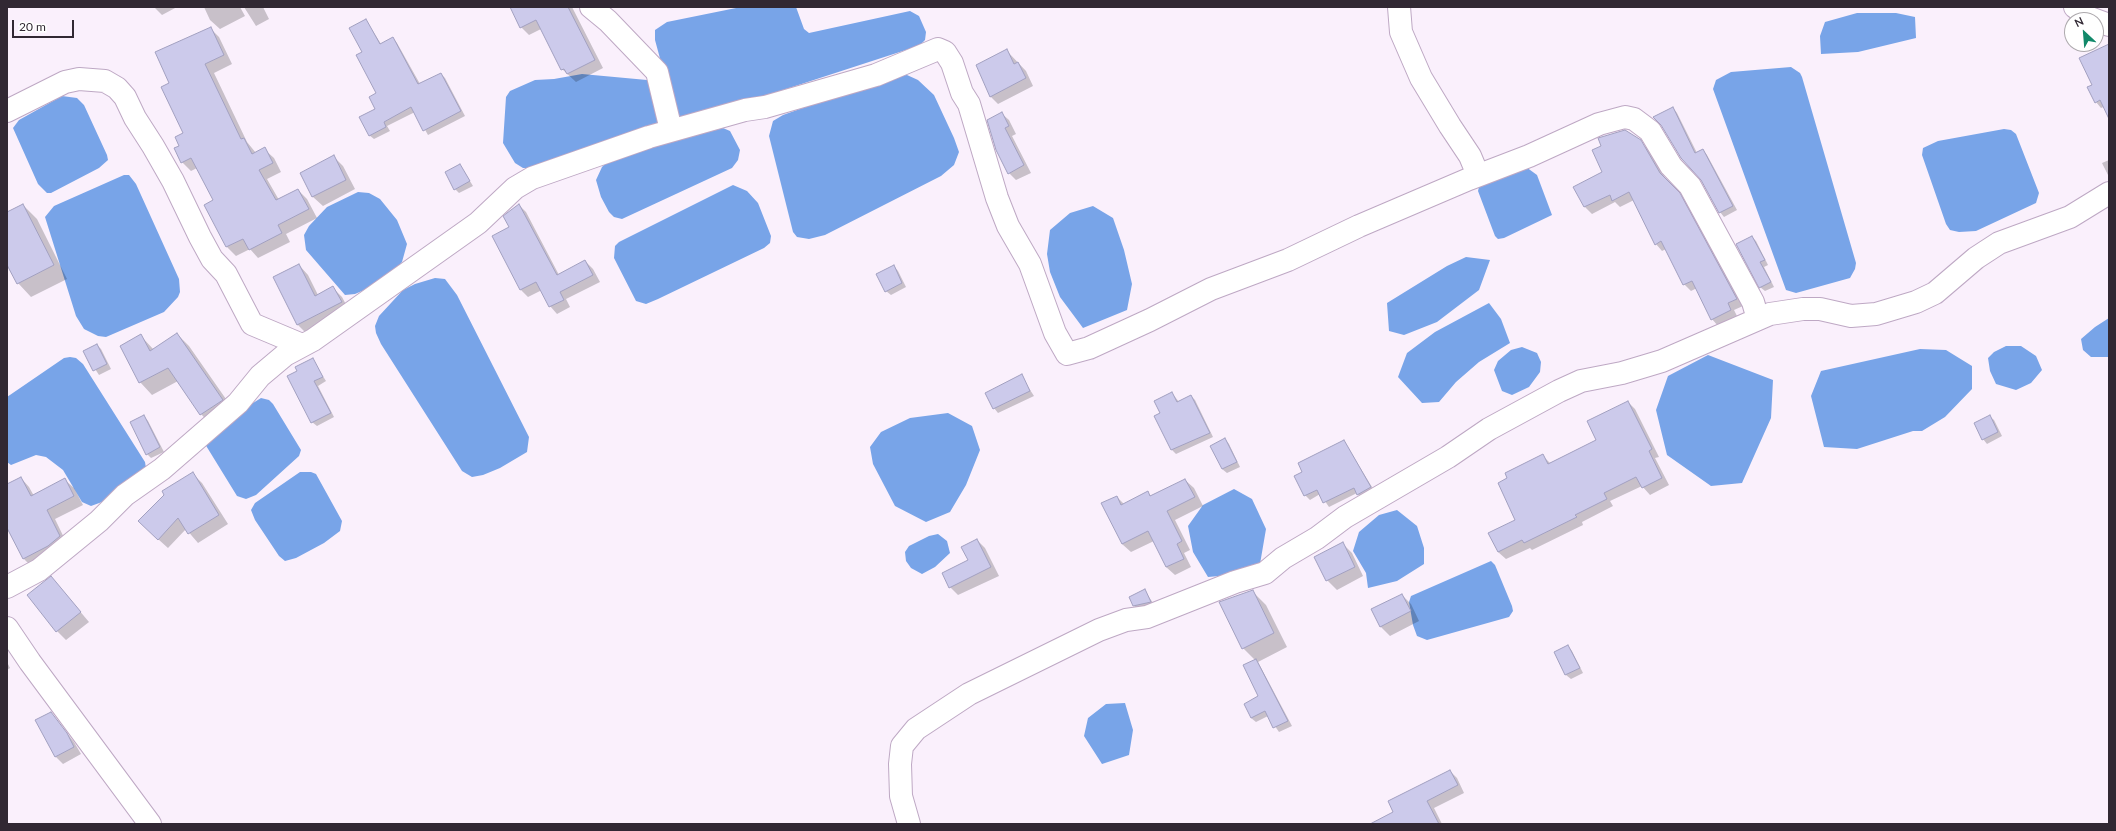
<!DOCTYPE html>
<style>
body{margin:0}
#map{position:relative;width:2116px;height:831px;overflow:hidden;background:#faf0fc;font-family:Lato,sans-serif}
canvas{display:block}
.frame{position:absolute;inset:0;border:8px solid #312833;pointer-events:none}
.north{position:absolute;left:2064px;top:12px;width:40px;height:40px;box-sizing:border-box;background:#fff;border:1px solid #ada9ad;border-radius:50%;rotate:334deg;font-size:11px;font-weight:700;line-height:16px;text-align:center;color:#312833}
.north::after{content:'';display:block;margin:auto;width:14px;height:18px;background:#12896a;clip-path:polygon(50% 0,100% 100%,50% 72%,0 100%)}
.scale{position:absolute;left:12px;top:20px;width:62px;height:18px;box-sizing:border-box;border:2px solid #312833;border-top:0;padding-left:5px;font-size:12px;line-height:14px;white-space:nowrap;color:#312833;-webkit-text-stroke:3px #fff;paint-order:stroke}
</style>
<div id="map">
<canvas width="2116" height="831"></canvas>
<div class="frame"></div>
<div class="north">N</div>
<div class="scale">20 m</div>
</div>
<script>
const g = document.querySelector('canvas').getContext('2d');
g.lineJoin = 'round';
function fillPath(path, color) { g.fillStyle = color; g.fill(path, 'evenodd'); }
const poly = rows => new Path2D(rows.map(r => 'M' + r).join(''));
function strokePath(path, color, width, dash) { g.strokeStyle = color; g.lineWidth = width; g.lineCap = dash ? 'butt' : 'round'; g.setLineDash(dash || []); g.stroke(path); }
fillPath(poly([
 [741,7,796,7,804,29,809,33,910,11,919,16,926,32,925,40,919,46,912,48,694,119,686,120,680,117,671,99,655,40,655,30,667,22],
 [1857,13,1896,13,1915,17,1916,38,1858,52,1821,54,1820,36,1825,22],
 [1791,67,1800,73,1802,77,1856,263,1855,269,1850,278,1796,293,1786,290,1713,89,1716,80,1731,72],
 [582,74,647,80,651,84,660,123,530,168,523,168,515,163,503,143,506,97,510,91,535,80,554,79],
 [907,75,918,80,934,95,954,138,959,152,954,165,941,176,825,235,809,239,797,237,793,232,769,136,773,121,783,115,893,76],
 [62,96,77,98,84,105,107,155,108,160,99,168,51,193,47,193,38,184,13,128,19,120],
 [723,128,730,131,740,150,738,160,732,168,622,219,614,217,609,212,601,197,596,180,602,167,610,159],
 [2004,129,2011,130,2016,134,2039,193,2036,203,1976,231,1959,232,1950,230,1946,224,1922,155,1923,148,1938,141],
 [1526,167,1537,175,1552,215,1504,238,1498,239,1495,236,1478,191,1479,187],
 [124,175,129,175,136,184,179,279,180,292,178,297,164,312,106,337,98,336,84,329,76,316,45,217,54,206],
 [733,185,747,191,758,203,771,236,770,243,764,248,658,299,646,304,636,301,614,258,615,246,619,242],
 [358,192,369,193,380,199,397,220,407,244,402,262,393,273,376,285,355,294,345,295,306,250,304,235,309,226,327,207],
 [1093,206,1113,218,1124,250,1132,284,1127,310,1083,328,1060,297,1050,272,1047,254,1050,230,1070,213],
 [1466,257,1490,260,1479,290,1437,322,1404,335,1389,331,1387,303,1447,266],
 [435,278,445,279,457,295,529,437,527,452,500,468,483,475,472,477,462,471,381,344,376,333,375,326,379,316,403,290,415,284],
 [1489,303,1501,319,1510,343,1479,362,1456,382,1439,402,1422,403,1398,377,1407,353,1435,332],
 [2109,318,2109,357,2091,357,2083,350,2081,339,2095,327],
 [2006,346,2021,346,2036,356,2042,370,2031,383,2016,390,1996,384,1990,371,1988,358,1994,352],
 [1522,347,1537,353,1541,362,1540,372,1529,387,1512,395,1502,391,1494,370,1498,361,1511,350],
 [1920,349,1946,350,1972,366,1972,389,1945,417,1922,431,1913,431,1857,449,1824,447,1811,396,1821,371],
 [1708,355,1773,380,1771,418,1742,483,1711,486,1667,455,1656,410,1668,376],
 [70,357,76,358,83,364,145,462,146,468,132,482,102,502,91,506,82,502,63,470,46,457,36,455,11,465,7,462,7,397,64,358],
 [261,398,269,400,273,404,301,450,299,456,256,495,246,499,237,496,205,444,207,432],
 [948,413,972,426,980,450,966,485,950,512,926,522,895,506,873,464,870,447,881,432,910,418],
 [300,472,311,472,316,474,342,521,340,531,324,543,296,558,285,561,279,556,255,520,251,510,255,503],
 [1234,489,1252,499,1266,529,1260,564,1231,575,1208,577,1193,552,1188,526,1203,505],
 [1397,510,1417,526,1424,548,1424,564,1397,581,1368,588,1366,573,1353,551,1359,532,1379,515],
 [938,534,947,541,950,553,935,567,922,574,911,568,906,561,905,552,909,546,929,536],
 [1491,561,1495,565,1512,606,1513,611,1509,617,1427,640,1417,636,1413,625,1409,602,1411,596],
 [1125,703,1133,730,1129,755,1102,764,1084,736,1088,718,1106,704]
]), '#78a4e8');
fillPath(poly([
 [154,7,177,7,162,15],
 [204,7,240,7,245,16,220,29,210,20],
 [244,7,263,7,269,19,256,26],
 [511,7,572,7,603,68,576,82,562,69,541,29,529,35,521,27],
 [366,20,381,44,393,38,397,43,420,84,441,74,445,78,465,116,428,135,415,112,387,126,390,131,374,139,369,135,376,109,378,94,363,53],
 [210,28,219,37,232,64,214,73,247,142,256,153,264,149,274,158,281,172,267,179,279,200,298,190,307,199,317,218,286,234,290,242,258,258,250,249,236,256,227,247,205,205,214,200,197,168,191,171,182,162,180,146,185,133,171,83],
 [2109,47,2109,105,2101,108,2096,102,2094,85],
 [1007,51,1026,71,1033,86,998,104,990,96],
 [1673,108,1677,113,1697,153,1703,150,1707,155,1737,210,1724,217,1720,212,1702,179],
 [1001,113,1009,120,1016,134,1012,136,1031,173,1016,180,1009,173],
 [1625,131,1647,148,1667,181,1686,201,1743,306,1734,310,1737,316,1718,326,1712,319,1697,288,1691,291,1684,284,1666,249,1662,251,1656,244,1634,200,1620,207,1615,202,1592,214,1585,207,1575,187,1603,172,1603,146],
 [334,157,343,166,355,189,323,206,313,197,301,174],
 [2109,160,2109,177,2102,163],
 [460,165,473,186,459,193,455,189],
 [23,205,37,219,67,279,31,297,18,283,7,263,7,214],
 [519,205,526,212,559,275,585,261,593,269,600,282,566,299,570,307,557,314,550,306,542,290,528,297,521,290,494,236,510,227],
 [1752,237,1756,241,1768,265,1764,267,1774,287,1765,291,1760,287],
 [299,265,308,275,318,295,333,288,342,297,350,312,307,334,298,325,274,278],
 [894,266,898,271,906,287,891,295,886,291],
 [177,334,189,346,235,412,213,427,201,414,178,381,152,395,140,382,141,336,154,350],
 [97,345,101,349,111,369,99,375,84,352],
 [312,359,326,381,318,386,334,417,317,426,312,422,298,371],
 [1021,376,1034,396,998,413,994,408],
 [1172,393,1179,402,1191,396,1195,400,1213,437,1176,454,1172,450,1156,417,1161,414],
 [1628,402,1635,409,1659,457,1655,458,1669,485,1650,495,1642,486,1610,501,1613,506,1582,522,1583,525,1532,550,1530,548,1506,559,1498,552,1489,534,1517,520,1543,456,1550,463,1598,440],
 [144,416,148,421,164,452,151,458,147,454],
 [1989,416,1994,420,2002,436,1987,444,1983,439],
 [1225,439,1229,444,1240,467,1227,473,1222,469],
 [1344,441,1375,492,1362,499,1357,493,1329,507,1320,494,1310,500,1305,495,1303,472],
 [193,474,202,483,228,524,198,543,186,529,168,548,149,531],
 [21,478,29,487,34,496,65,480,74,488,83,505,55,519,68,546,33,568,24,559,7,526,7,485],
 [1185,480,1194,488,1203,506,1175,520,1190,550,1184,553,1191,567,1175,575,1166,567,1154,541,1131,552,1122,544,1103,504,1117,497,1124,504,1148,493,1152,497],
 [977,540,985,548,999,576,958,595,950,587,969,560],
 [1343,544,1352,553,1363,576,1337,590,1327,580],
 [51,577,89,622,66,640,57,631],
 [1145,591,1155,606,1139,610,1134,606],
 [1252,591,1266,605,1287,647,1258,662,1292,726,1279,732,1268,716,1256,722,1251,718,1259,697,1255,660,1243,648],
 [1402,595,1411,604,1419,621,1390,636,1380,626],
 [1568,646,1572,651,1583,673,1571,679,1566,675,1555,653],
 [7,662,10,668,7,670],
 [51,713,74,742,81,754,63,764,55,756],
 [1450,771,1457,778,1464,793,1434,808,1442,824,1398,824]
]), '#0003');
const building = poly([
 [510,7,568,7,595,60,567,74,564,69,561,70,536,20,520,28,510,7],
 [366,19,380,44,393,37,418,84,441,73,461,111,423,131,411,107,384,122,386,127,369,136,359,117,375,109,369,97,376,93,356,55,362,52,349,28,366,19],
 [211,27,224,55,205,64,241,139,244,138,252,154,265,147,273,163,259,170,276,200,298,189,309,209,278,225,282,233,249,250,243,239,226,247,204,205,213,200,191,158,181,163,174,148,179,146,175,137,183,133,161,87,169,83,155,52,211,27],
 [2109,44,2109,119,2100,100,2095,103,2087,87,2092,85,2079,58,2109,44],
 [1007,49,1014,64,1018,62,1026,78,990,97,976,65,1007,49],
 [1673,107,1695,153,1703,149,1733,206,1719,213,1701,180,1681,158,1661,125,1653,117,1673,107],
 [1002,112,1009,126,1005,128,1024,165,1008,174,996,150,987,120,1002,112],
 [1625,130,1641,140,1660,173,1680,193,1737,299,1728,303,1731,310,1711,320,1692,281,1683,285,1661,241,1655,245,1629,192,1612,201,1610,195,1584,207,1573,187,1602,172,1592,150,1601,146,1598,138,1625,130],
 [334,155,346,180,312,197,300,173,334,155],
 [460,164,470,181,454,190,445,172,460,164],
 [23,204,54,265,17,284,7,265,7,212,23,204],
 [519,204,557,275,585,260,593,275,560,292,564,300,549,307,536,282,520,290,492,236,509,227,503,216,519,204],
 [1752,236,1765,260,1760,262,1771,282,1759,288,1736,244,1752,236],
 [299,264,315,296,333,286,342,302,297,325,273,277,299,264],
 [894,265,902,283,885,292,876,274,894,265],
 [177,333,223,400,200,415,168,368,139,383,120,346,141,334,150,351,177,333],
 [97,344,107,364,93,371,83,351,97,344],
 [313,358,323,377,314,381,331,413,311,423,287,376,297,371,295,367,313,358],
 [1022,374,1030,391,993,409,985,393,1022,374],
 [1172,392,1177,402,1191,395,1210,433,1171,450,1154,416,1160,413,1154,401,1172,392],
 [1628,401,1652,449,1649,451,1662,478,1642,488,1636,477,1604,493,1607,499,1575,515,1577,517,1524,543,1522,540,1498,552,1488,533,1515,520,1498,483,1507,478,1505,473,1543,454,1548,464,1596,440,1587,421,1628,401],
 [144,415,160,447,146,455,130,422,144,415],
 [1990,415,1998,432,1982,440,1974,423,1990,415],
 [1225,438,1237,462,1222,469,1210,446,1225,438],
 [1344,440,1371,487,1357,495,1354,488,1323,503,1317,490,1304,496,1294,476,1302,472,1298,463,1344,440],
 [193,472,219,515,188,534,178,518,158,540,138,521,164,495,162,491,193,472],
 [21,477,31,496,65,478,74,496,47,510,60,536,48,546,23,559,7,528,7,484,21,477],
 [1185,479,1195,497,1167,511,1182,541,1177,544,1184,559,1166,567,1148,531,1122,544,1101,503,1117,496,1121,505,1148,491,1150,496,1185,479],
 [977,539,991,567,949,588,942,573,968,560,961,547,977,539],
 [1343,542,1355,567,1326,581,1314,557,1343,542],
 [51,576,81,612,56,632,27,595,51,576],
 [1145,589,1151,602,1133,606,1129,597,1145,589],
 [1253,590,1274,633,1242,649,1219,602,1253,590],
 [1402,594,1411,611,1380,627,1371,609,1402,594],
 [1568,645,1580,668,1565,675,1554,652,1568,645],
 [1256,659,1288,721,1273,728,1265,711,1251,718,1244,704,1258,696,1243,665,1256,659],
 [51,712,67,733,74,747,55,757,35,720,51,712],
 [1450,770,1458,785,1427,801,1439,824,1370,824,1393,812,1388,801,1450,770]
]);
fillPath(building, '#cccaeb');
strokePath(building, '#a2a0c0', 1);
const street = poly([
 [591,7,608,21,657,72,671,130],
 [1399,7,1401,32,1421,78,1450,126,1470,156,1478,175],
 [2075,7,2090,18,2109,25],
 [7,111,65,82,79,79,105,81,117,88,125,97,135,118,153,146,173,181,200,237,212,259,226,274,252,324,302,345],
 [7,587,39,570,99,521,125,495,162,469,238,403,260,376,285,355,313,340,478,223,515,188,532,178,649,137,745,110,765,107,876,75,938,49,945,52,952,63,962,93,969,104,997,198,1008,226,1030,264,1055,333,1067,354,1089,348,1150,320,1211,289,1288,260,1359,226,1469,179,1529,156,1599,124,1625,117,1634,119,1650,131,1671,166,1690,186,1753,302,1758,319],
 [7,628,30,662,150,824],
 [909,824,901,796,900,764,902,746,916,729,969,694,1099,630,1126,620,1147,617,1235,582,1265,573,1283,558,1317,538,1345,517,1448,457,1489,429,1559,391,1581,381,1622,373,1662,361,1770,314,1803,309,1820,309,1851,316,1876,314,1916,302,1935,293,1976,258,1999,243,2070,217,2109,193]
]);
strokePath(street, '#bea8c4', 24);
strokePath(street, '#fff', 22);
</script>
